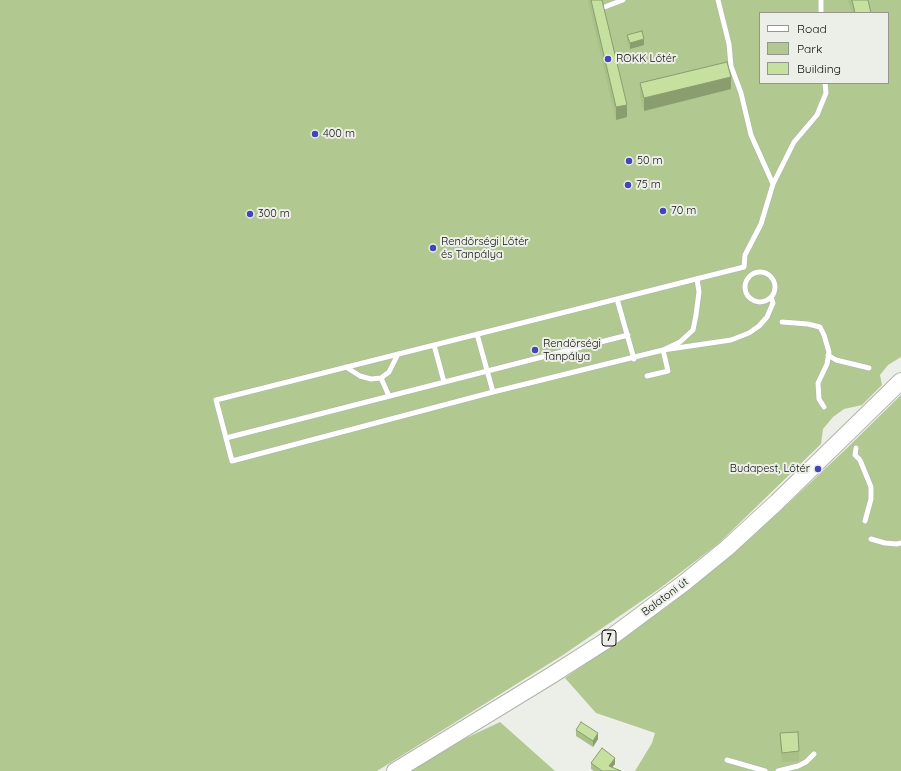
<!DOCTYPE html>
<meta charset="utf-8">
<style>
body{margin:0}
#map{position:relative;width:901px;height:771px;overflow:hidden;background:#ecefe7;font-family:Quicksand,sans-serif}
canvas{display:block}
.legend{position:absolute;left:759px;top:12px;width:130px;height:72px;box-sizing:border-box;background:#ecefe7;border:1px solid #949690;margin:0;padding:5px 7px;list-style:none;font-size:12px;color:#10110e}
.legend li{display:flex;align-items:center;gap:8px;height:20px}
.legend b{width:20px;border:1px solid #949690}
</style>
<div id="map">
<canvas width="901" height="771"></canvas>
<ul class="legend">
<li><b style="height:5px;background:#fff"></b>Road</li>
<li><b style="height:11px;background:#b1c891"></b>Park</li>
<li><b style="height:11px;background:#c5e09f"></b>Building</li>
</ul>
</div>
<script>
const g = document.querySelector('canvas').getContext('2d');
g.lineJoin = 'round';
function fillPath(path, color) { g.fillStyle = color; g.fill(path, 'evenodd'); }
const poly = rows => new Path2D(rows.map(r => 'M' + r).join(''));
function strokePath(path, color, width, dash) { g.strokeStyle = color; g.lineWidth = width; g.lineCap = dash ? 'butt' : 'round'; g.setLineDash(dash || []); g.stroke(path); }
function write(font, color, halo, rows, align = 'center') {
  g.font = font + ' Quicksand,sans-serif'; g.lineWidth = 4; g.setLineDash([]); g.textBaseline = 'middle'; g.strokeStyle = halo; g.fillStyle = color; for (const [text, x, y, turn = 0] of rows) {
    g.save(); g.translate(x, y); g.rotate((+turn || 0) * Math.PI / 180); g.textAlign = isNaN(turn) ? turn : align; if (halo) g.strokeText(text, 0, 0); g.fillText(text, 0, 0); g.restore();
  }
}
fillPath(poly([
 [0,0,901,0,901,357,888,365,880,375,882,385,862,405,844,409,833,417,823,429,821,444,719,543,659,589,563,655,377,771,0,771],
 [760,13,888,13,888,83,760,83],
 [901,395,901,771,635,771,652,743,655,733,596,713,565,678,664,609,726,559,789,503,847,448],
 [500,722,555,771,410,771,464,739]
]), '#b1c891');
const lane = poly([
 [718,0,729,44,731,66,741,93,751,135,773,184],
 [821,0,821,13],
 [602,8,623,0],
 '745 287a15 15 0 1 1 30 0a15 15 0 1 1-30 0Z',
 [697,279,699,292,696,315,693,330,680,342,663,350,493,392,232,461,216,400,617,299,704,277,744,267,745,255,761,224,773,184,794,142,817,115,826,93,825,83],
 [617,299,634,359],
 [782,322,808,324,820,327,824,335,829,352,827,364,818,383,819,399,824,407],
 [477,334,493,392],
 [434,345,444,382],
 [828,355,836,360,869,368],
 [346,367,360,376,371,379,381,378,389,372,398,354],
 [647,376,668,371,663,350,731,340,749,333,759,326,767,317,773,303,771,297],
 [381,378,389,396],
 [226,438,628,335],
 [856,448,855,455,860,460,871,487,871,499,865,521],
 [871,539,885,543,897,544,901,543],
 [727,760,765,771],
 [778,771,798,766,806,762,814,754]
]);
const primary = poly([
 [395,771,552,675,610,638,684,583,727,548,777,502,901,381]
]);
strokePath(lane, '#afb3ab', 6);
strokePath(primary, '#afb3ab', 18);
strokePath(lane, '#fff', 5);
strokePath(primary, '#fff', 16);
fillPath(poly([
 [588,0,602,0,627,117,616,120],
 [848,0,868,0,871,13,852,13],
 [627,35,644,45,630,49,627,42],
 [640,83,731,89,644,111,640,96],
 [576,730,598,739,593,747,576,736],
 [780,733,799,751,799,761,782,762,780,743],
 [591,763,615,764,612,767,621,771,594,771,591,769]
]), '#a9c189');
fillPath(poly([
 [644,39,644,45,630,49,630,43],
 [731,77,731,89,644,111,644,98],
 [627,105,627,117,616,120,616,107],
 [598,733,598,739,593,747,593,741],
 [615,758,615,764,609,771,609,766]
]), '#8a9d6f');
const building = poly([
 [591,0,602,0,627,105,616,107,591,0],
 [852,0,868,0,871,13,855,13,852,0],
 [642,31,644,39,630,43,627,35,642,31],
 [727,62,731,77,644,98,640,83,727,62],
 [581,722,598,733,593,741,576,730,581,722],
 [798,732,799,751,782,753,780,733,798,732],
 [602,748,615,758,609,766,621,771,602,771,591,763,602,748]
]);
fillPath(building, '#c5e09f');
strokePath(building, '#8a9d6f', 1);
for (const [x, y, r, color] of [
 [608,59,4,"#4545ba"],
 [315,134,4,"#4545ba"],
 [629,161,4,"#4545ba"],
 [628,185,4,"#4545ba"],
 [663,211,4,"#4545ba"],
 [250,214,4,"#4545ba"],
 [433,248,4,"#4545ba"],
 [535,350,4,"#4545ba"],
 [818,469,4,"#4545ba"]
]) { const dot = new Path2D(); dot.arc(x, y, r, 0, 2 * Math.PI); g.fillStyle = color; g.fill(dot); strokePath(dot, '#ecefe7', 1.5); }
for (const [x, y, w] of [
 [609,638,14]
]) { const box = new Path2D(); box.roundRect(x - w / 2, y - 8, w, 16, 3); g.fillStyle = '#ecefe7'; g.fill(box); strokePath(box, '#10110e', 1); }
write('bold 10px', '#10110e', null, [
 ["7",609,638]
]);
write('11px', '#10110e', '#ecefe7', [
 ["ROKK Lőtér",616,59],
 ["400 m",323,134],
 ["50 m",637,161],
 ["75 m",636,185],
 ["70 m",671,211],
 ["300 m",258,214],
 ["Rendőrségi Lőtér",441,242],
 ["és Tanpálya",441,255],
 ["Rendőrségi",543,344],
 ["Tanpálya",543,357],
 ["Budapest, Lőtér",810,469,"right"]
], 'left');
write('11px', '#10110e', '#ecefe7', [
 ["Balatoni út",665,597,-37]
]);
</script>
